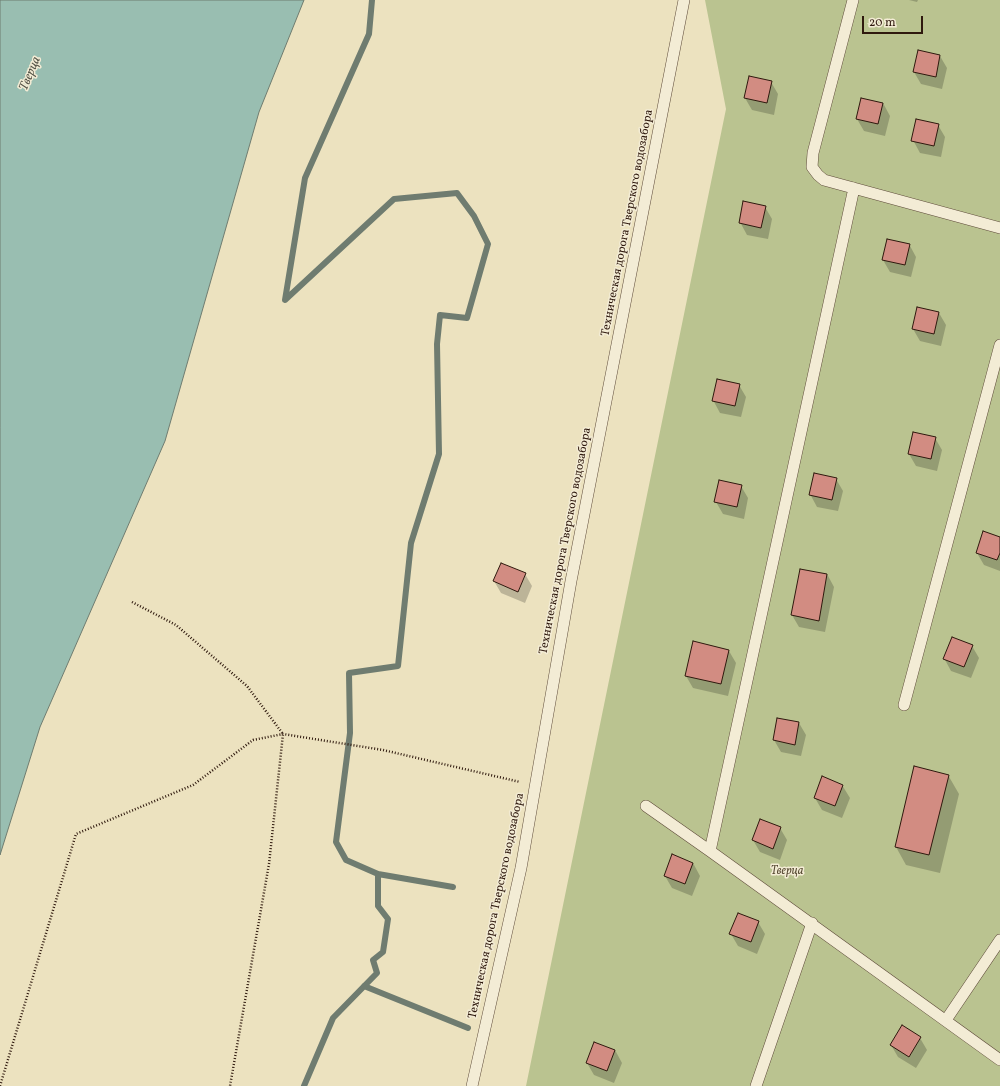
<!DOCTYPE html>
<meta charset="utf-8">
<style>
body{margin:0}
#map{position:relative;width:1000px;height:1086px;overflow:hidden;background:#ece2bf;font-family:Vollkorn,serif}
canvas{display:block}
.scale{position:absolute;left:862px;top:16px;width:61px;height:18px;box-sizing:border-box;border:2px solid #2f190e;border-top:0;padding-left:5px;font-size:12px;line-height:14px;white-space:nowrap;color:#2f190e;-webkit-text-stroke:3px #f3ecd5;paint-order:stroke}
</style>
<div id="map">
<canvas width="1000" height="1086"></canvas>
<div class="scale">20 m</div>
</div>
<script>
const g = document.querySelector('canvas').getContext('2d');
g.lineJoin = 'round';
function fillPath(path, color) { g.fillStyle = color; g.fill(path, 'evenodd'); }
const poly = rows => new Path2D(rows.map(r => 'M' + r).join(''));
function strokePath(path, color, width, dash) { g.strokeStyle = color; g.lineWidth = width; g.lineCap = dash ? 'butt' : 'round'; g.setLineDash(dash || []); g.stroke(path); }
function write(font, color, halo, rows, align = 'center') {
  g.font = font + ' Vollkorn,serif'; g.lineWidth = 3; g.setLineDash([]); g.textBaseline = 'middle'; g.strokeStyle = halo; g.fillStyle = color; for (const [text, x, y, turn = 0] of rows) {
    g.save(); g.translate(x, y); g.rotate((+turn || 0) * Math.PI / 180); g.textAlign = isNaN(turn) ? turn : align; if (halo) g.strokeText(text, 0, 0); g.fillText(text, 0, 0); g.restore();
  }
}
fillPath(poly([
 [705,0,1000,0,1000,1086,526,1086,726,109]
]), '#bac390');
const water = poly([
 [0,0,304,0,259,112,165,441,40,727,0,855,0,0]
]);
fillPath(water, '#99beb1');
strokePath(water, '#6f7c70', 1);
fillPath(poly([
 [909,0,918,0,917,2],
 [940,56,947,68,942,89,921,84,914,72],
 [771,82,778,94,774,115,752,110,745,98],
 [861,99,883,103,890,116,885,136,864,131,857,119],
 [938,125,945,137,941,157,920,153,913,140],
 [765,207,772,219,768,239,747,235,740,222],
 [888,240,909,244,916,257,911,277,890,272,883,260],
 [939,313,946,325,941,346,920,341,913,329],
 [739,385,746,397,741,417,720,413,713,400],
 [935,438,942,450,937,471,916,466,909,454],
 [836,479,843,491,838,511,817,507,810,494],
 [741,486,748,498,744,519,723,514,716,502],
 [1000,538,1000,571,984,565,977,553],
 [801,570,827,574,834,587,825,632,799,627,792,615],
 [525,574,532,586,525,603,501,593,494,581],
 [972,646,979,658,971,678,951,671,944,658],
 [729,651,736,663,728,696,693,688,686,676],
 [799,723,806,735,801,756,781,752,774,740],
 [948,775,959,794,940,873,906,865,896,847],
 [842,785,850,798,842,818,822,810,815,798],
 [780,828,787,840,780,860,760,852,753,840],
 [693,863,700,876,692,896,672,888,665,876],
 [758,922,765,934,757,954,738,946,731,934],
 [920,1038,927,1050,916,1068,898,1057,891,1045],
 [615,1050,622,1063,614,1083,594,1075,587,1063]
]), '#0003');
strokePath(poly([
 [372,0,369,34,305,178,285,300,394,199,457,193,474,216,488,244,467,318,440,315,437,344,439,454,411,543,398,666,349,673,350,733,336,842,346,860,378,874,453,887],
 [364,986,468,1028],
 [304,1086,333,1018,377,973,373,960,383,952,388,919,378,906,378,874]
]), '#6f7c70', 6);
const building = poly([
 [918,50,940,55,936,77,913,72,918,50],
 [749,76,772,81,767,103,744,98,749,76],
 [861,98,883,103,878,124,856,119,861,98],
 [916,119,939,124,934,146,911,141,916,119],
 [743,201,766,206,761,228,739,223,743,201],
 [887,239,910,244,905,265,882,260,887,239],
 [917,307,939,312,934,334,912,329,917,307],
 [717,379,740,384,735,406,712,401,717,379],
 [913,432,936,437,931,459,908,454,913,432],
 [814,473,837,478,832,500,809,495,814,473],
 [719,480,742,485,737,507,714,502,719,480],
 [983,531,1000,537,1000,553,997,560,976,553,983,531],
 [501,563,526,573,518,592,493,581,501,563],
 [800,569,827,574,819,621,791,615,800,569],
 [952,637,973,645,964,667,943,659,952,637],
 [693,641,729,650,721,684,685,676,693,641],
 [777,718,799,722,795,745,773,740,777,718],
 [914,766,949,775,929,855,895,847,914,766],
 [822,776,843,785,835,806,814,798,822,776],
 [760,819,781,827,773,849,752,840,760,819],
 [672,854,693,863,685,884,664,876,672,854],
 [738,913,759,921,751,942,729,934,738,913],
 [902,1025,921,1037,909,1057,890,1045,902,1025],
 [594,1042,615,1050,607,1071,586,1063,594,1042]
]);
fillPath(building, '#d28c82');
strokePath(building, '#2f190e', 1);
const lane = poly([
 [853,0,813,153,812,167,818,175,824,180,1000,228],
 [904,705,1000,345],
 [646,806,710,851,1000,1060],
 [710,851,854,188],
 [946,1020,1000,940],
 [472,1086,521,868,571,581,684,0],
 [756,1086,812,923]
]);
strokePath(lane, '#5e4b3a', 12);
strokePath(poly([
 [132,602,176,625,247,686,283,734,269,864,230,1086],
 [0,1086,76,834,193,785,253,740,283,734,383,750,520,782]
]), '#2f190e', 2.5, [1, 2]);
strokePath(lane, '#f3ecd5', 11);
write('12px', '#2f190e', '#f3ecd5', [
 ["Техническая дорога Тверского водозабора",628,223,-79],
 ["Техническая дорога Тверского водозабора",566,541,-79],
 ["Техническая дорога Тверского водозабора",497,906,-78]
]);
write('italic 12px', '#594c35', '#f3ecd5', [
 ["Тверца",787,872]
]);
write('italic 13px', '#545347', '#f3ecd5', [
 ["Тверца",31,74,-67]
]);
</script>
